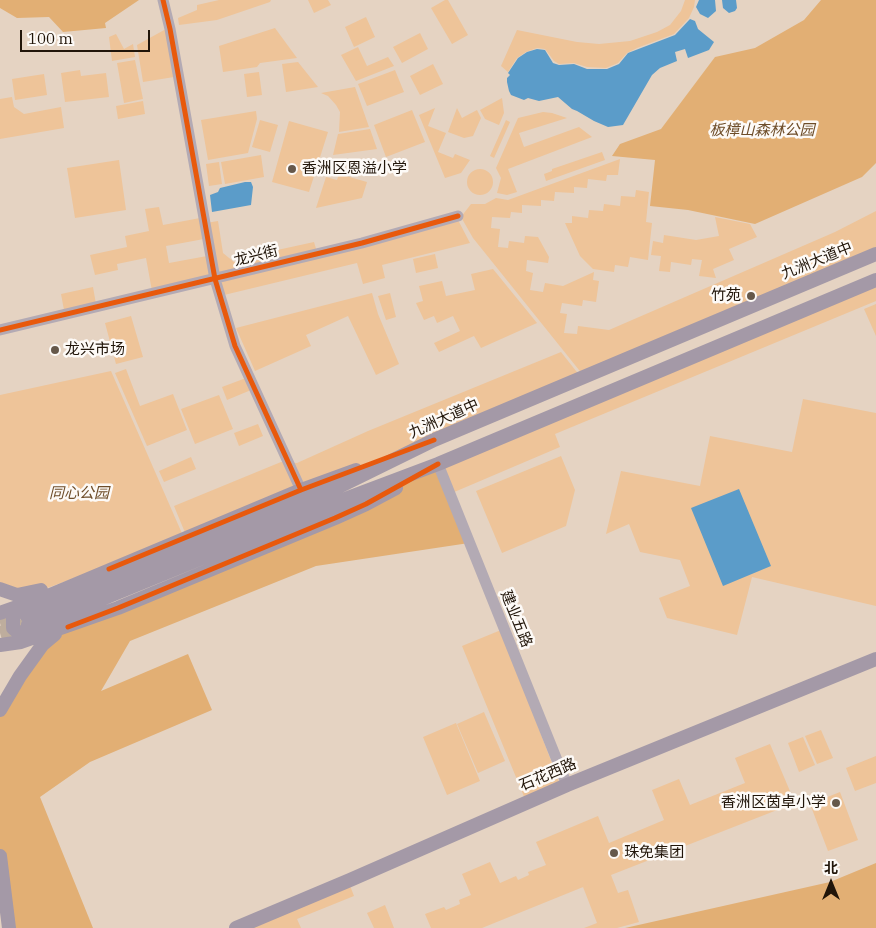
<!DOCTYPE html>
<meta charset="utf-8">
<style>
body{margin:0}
#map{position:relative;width:876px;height:928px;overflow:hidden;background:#e5d3c2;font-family:"IBM Plex Serif","Noto Sans SC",serif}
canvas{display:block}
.north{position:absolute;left:806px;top:858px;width:50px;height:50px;-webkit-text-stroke:4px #fdfaf7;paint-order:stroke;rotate:0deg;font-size:14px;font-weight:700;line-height:20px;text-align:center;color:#211509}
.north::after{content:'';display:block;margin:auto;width:18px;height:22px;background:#211509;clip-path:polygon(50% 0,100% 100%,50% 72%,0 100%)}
.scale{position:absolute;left:20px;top:30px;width:130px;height:22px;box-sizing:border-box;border:2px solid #211509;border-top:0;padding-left:6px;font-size:15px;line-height:18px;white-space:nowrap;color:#211509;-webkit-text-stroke:4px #fdfaf7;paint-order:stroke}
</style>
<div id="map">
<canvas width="876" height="928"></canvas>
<div class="north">北</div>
<div class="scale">100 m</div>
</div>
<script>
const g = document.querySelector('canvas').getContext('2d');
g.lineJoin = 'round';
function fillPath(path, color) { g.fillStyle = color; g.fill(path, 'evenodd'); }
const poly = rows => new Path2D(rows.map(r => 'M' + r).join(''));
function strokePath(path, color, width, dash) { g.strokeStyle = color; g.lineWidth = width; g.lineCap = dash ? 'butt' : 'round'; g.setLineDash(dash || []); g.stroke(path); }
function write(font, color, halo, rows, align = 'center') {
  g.font = font + ' "IBM Plex Serif","Noto Sans SC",serif'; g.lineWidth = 5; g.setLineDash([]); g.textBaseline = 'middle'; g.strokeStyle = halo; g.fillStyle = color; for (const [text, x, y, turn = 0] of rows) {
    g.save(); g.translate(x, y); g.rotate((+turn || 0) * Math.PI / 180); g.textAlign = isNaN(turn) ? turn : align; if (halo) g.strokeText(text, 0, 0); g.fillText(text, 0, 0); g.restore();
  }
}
fillPath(poly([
 [219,0,271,0,270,2,217,20,179,25,178,18,197,10,197,5],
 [308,0,328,0,331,5,314,13],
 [445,0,448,0,468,35,452,44,431,8],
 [685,0,695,0,694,7,689,18,674,34,637,48,627,53,618,63,606,68,587,67,574,63,559,64,554,61,545,49,537,48,526,52,517,58,508,72,501,66,517,30,577,42,599,44,630,41,657,32,670,25,681,11],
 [366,17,375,37,354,47,345,27],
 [275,28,297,58,260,63,257,67,223,72,219,46],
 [166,29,174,77,143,82,137,45],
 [420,33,428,49,402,63,393,47],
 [116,34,124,49,133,44,135,57,112,61,109,37],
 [358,47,367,66,388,57,394,66,356,81,341,55],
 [135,60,143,99,124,103,117,63],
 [298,62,318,87,286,92,282,64],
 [433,64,443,84,420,95,410,76],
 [80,70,81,76,106,73,109,97,65,102,61,73],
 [395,70,404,92,367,106,358,84],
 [259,72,262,95,247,97,244,74],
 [44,74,47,95,15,100,12,79],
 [355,87,369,127,339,132,340,112,336,105,328,96,321,93],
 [12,97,14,107,24,114,61,107,64,128,0,139,0,99],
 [502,98,504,113,499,125,485,119,480,110],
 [143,101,145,114,118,119,116,106],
 [435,108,428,126,446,133,438,152,453,158,455,154,470,160,461,173,445,178,419,115],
 [457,108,462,118,477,110,481,118,473,136,464,138,448,132],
 [412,110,425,142,386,157,374,125],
 [256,111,257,119,248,153,208,160,201,120],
 [543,112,552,113,567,118,519,133,524,147,579,127,592,137,508,169,517,192,507,195,497,193,501,178,496,168,518,118],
 [260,120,278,125,270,152,252,147],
 [506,120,510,122,494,158,490,156],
 [289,121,328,132,309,192,272,182],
 [370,129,377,149,333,155,338,134],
 [602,152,605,160,546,181,544,174,552,171,552,169],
 [261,155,264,177,225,184,221,162],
 [620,159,618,175,607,175,606,181,588,179,587,188,574,187,574,193,555,192,554,201,541,200,541,206,522,205,522,213,511,212,510,218,492,217,491,228,500,229,498,247,508,248,509,241,524,243,525,236,538,237,549,257,548,263,527,260,526,271,533,273,530,290,543,292,545,283,563,286,594,272,593,280,599,281,596,302,583,300,582,306,562,303,560,313,567,314,564,333,577,334,578,326,609,330,835,232,876,211,876,253,583,375,473,238,461,217,471,204,485,204,496,198,508,200],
 [119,160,126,210,75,218,67,168],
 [219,162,222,184,209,186,206,164],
 '467 182a13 13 0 1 1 26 0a13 13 0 1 1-26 0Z',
 [339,174,367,182,362,198,316,208,326,177,337,180],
 [636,190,649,192,646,222,652,223,648,260,630,257,628,267,615,265,614,272,593,269,580,256,565,223,572,223,572,216,588,218,589,210,603,211,604,204,620,206,621,196,635,197],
 [159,207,163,225,200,218,204,239,166,246,169,263,207,256,211,277,152,291,146,258,117,264,118,270,95,275,90,255,127,247,125,236,149,231,145,209],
 [715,217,750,224,757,237,729,249,734,260,713,269,716,278,699,276,702,260,692,259,691,265,671,262,670,272,659,271,661,256,651,255,653,241,663,243,664,235,696,240,719,236],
 [458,220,470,243,382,265,385,278,363,284,357,263,224,295,219,281],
 [218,221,223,253,234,262,259,260,259,254,314,242,317,252,216,277,206,223],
 [435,254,438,268,416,273,413,259],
 [493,269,537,323,481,348,474,336,439,352,434,343,460,331,453,316,437,323,434,316,424,320,416,303,423,301,419,286,442,281,446,296,475,290,471,274],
 [876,283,876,301,555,434,560,447,452,493,442,467],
 [93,287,96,304,64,310,61,294],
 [372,293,378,314,399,364,376,375,348,316,306,335,311,346,255,371,236,328],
 [390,293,396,317,386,320,378,296],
 [876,304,876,336,864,309],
 [131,316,143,357,116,364,105,323],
 [561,352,580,376,431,439,298,489,186,535,174,506,281,462,297,463,368,431],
 [126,369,140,406,173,394,187,430,147,446,115,373],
 [111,371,184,538,39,591,0,589,0,395],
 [246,378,251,390,227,400,222,387],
 [219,395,233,429,195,444,181,409],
 [803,399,876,413,876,606,752,577,737,635,667,618,659,598,690,586,680,560,640,552,629,524,606,534,621,471,700,486,710,436,792,452],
 [258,424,263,436,239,446,234,433],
 [561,456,575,490,566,526,502,553,476,491],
 [191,457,196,469,164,482,159,471],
 [501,630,560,784,525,799,462,646],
 [484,712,505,761,478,773,457,724],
 [456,723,480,781,447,795,423,737],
 [821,730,833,758,817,764,805,736],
 [803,737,815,765,799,772,788,743],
 [770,744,795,803,611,875,618,893,628,890,639,922,617,928,584,928,597,923,583,887,593,883,482,928,431,928,425,914,444,907,446,910,460,904,459,900,471,895,462,874,490,862,500,883,516,876,518,880,529,875,528,872,546,865,536,842,598,816,609,843,664,820,652,790,679,779,690,805,745,783,735,758],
 [876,756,876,783,855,791,846,768],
 [840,792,858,840,828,851,810,804],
 [349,883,354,896,297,919,301,928,252,928],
 [385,905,394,928,374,928,367,913]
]), '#eec499');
fillPath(poly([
 [0,0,139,0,105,23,106,28,63,32,49,17,17,18,0,8],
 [821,0,876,0,876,163,862,177,755,224,688,210,650,206,655,160,612,156,620,144,661,129,715,57,755,48,804,20],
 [438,464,469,543,316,566,130,641,101,691,188,654,212,710,90,762,40,797,93,928,10,928,0,851,0,711,51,638],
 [876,863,876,928,625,928,830,882]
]), '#e2af74');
fillPath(poly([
 [699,0,715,0,716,11,708,18,700,14,696,7],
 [722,0,736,0,737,8,735,11,729,13,723,8],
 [690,19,695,21,698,29,714,42,709,50,688,58,685,49,675,52,677,61,660,68,652,75,623,125,608,127,594,121,577,111,572,109,558,97,539,101,528,98,524,100,511,95,509,91,507,82,507,78,510,75,508,73,518,58,527,52,537,49,545,50,553,63,559,65,574,64,587,69,607,69,619,64,628,53,675,35],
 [245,182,251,182,253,187,251,205,212,212,210,195,218,192,220,188],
 [739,489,771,566,723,586,691,508]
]), '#5b9cc9');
strokePath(poly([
 [0,623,22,616],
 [0,633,23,626]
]), '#bead9d', 14, [14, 7]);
strokePath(poly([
 [163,0,170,29,215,279,235,346,301,490],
 [0,330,362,243,458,216],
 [438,464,567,785]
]), '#b3aab4', 11);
strokePath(poly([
 [0,589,17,595,41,590],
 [19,606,13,616,13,628,21,635,36,637],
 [0,613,48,596,301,490,356,470],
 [26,615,106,586,318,497,434,440,876,254],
 [28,625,75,610,353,496,438,464,876,280],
 [0,645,21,642,118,608,335,518,366,504,396,488],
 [0,710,20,676,43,644,55,634],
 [0,856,9,928],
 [236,928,350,880,567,785,876,659]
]), '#a499a7', 14);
strokePath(poly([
 [163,0,170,29,215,279,235,346,301,490],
 [0,330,362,243,458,216],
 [109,569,301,490,434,440],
 [68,627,118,608,335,518,366,504,438,464]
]), '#e8590c', 5);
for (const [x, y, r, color] of [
 [292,169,5,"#66584a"],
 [751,296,5,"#66584a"],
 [55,350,5,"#66584a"],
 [836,803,5,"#66584a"],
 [614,853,5,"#66584a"]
]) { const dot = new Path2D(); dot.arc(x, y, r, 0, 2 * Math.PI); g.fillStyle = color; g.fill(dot); strokePath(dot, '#fdfaf7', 2); }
write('italic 15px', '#6e4d29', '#fdfaf7', [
 ["板樟山森林公园",762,131],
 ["同心公园",79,494]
]);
write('15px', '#211509', '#fdfaf7', [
 ["香洲区恩溢小学",302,169],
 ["竹苑",741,296,"right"],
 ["龙兴市场",65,350],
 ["香洲区茵卓小学",826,803,"right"],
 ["珠免集团",624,853]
], 'left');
write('15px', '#211509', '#fdfaf7', [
 ["龙兴街",256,256,-14],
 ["九洲大道中",817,261,-22],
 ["九洲大道中",444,419,-24],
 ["建业五路",516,619,68],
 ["石花西路",548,775,-23]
]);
</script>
